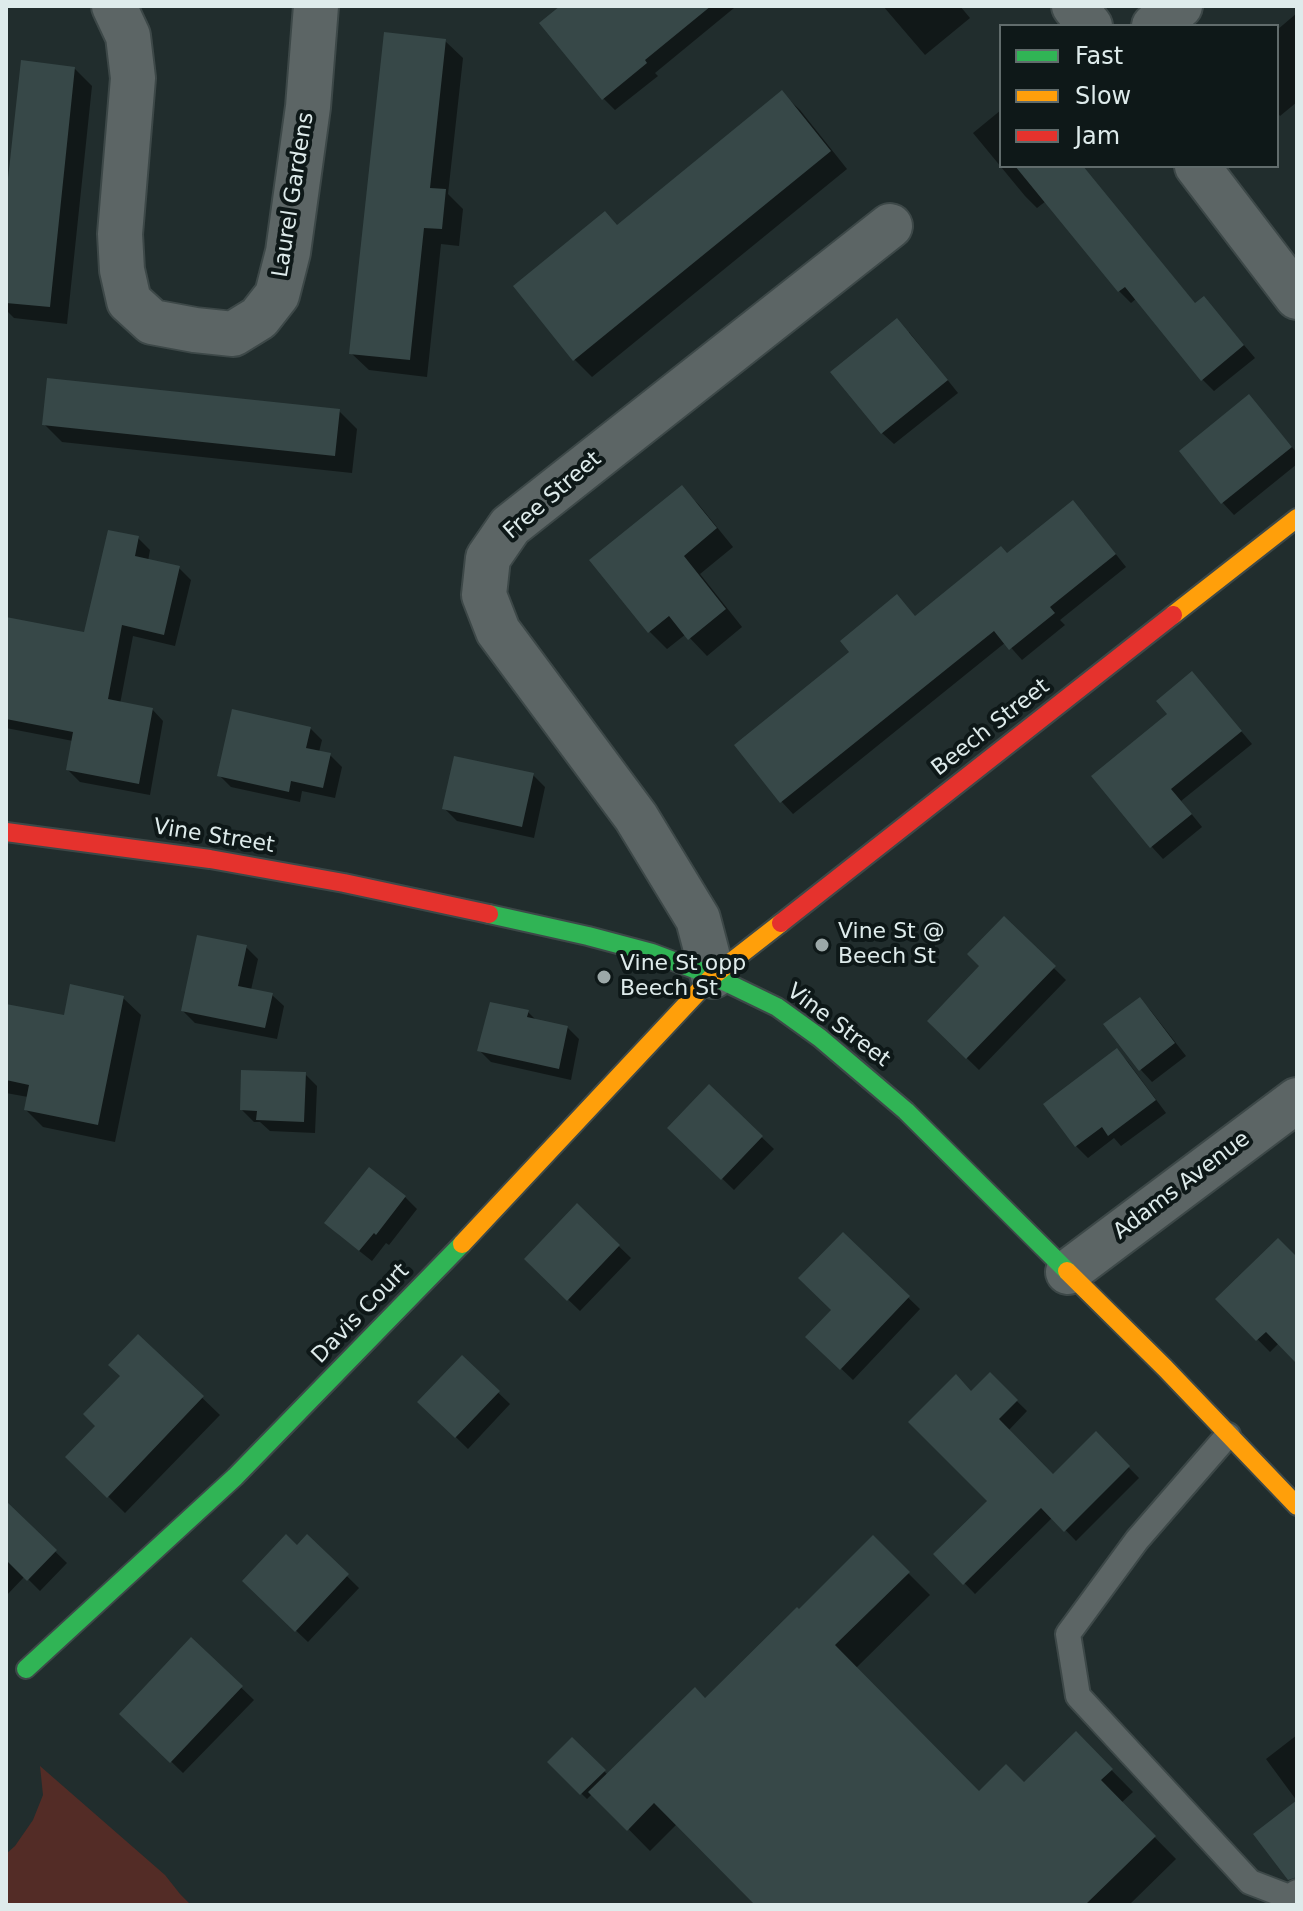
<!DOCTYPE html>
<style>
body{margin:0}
#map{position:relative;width:1303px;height:1911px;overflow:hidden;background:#212d2d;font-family:"DejaVu Sans",sans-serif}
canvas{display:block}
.frame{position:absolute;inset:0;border:8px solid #deebeb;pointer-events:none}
.legend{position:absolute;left:999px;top:24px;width:280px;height:144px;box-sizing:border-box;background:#0e1818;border:2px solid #616c6c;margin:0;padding:10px 14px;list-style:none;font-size:24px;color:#deebeb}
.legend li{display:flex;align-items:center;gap:16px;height:40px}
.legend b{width:40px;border:2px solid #616c6c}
</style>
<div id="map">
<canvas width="1303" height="1911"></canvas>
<div class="frame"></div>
<ul class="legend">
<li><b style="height:10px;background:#30b455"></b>Fast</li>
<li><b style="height:10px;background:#ff9f0a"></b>Slow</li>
<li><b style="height:10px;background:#e5322d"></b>Jam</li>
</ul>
</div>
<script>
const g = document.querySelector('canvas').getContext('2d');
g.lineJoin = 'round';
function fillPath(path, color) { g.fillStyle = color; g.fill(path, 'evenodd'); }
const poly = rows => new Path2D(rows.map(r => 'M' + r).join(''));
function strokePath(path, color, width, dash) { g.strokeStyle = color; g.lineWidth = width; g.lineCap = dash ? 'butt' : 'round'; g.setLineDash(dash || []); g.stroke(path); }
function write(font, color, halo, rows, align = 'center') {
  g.font = font + ' "DejaVu Sans",sans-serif'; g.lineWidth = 8; g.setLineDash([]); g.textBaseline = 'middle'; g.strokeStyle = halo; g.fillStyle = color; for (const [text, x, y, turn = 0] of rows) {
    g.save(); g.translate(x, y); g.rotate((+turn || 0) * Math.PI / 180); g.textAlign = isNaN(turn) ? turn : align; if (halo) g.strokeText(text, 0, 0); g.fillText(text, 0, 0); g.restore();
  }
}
fillPath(poly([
 [40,1766,165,1875,180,1894,191,1905,6,1905,6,1854,15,1846,33,1820,43,1795]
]), '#532c26');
fillPath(poly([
 [563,6,733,6,734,8,655,73,658,76,615,110,603,98],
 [883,6,960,6,970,18,925,55],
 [1297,13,1297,102,1280,116,1277,112,1277,30],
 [445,41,463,58,448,194,463,209,459,246,441,244,427,377,369,370,351,353],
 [74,68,92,86,67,324,14,318,6,310,6,215],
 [782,93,800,110,847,169,592,377,575,360,516,286,618,226],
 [1001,110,1001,166,1082,166,1196,305,1204,298,1255,358,1214,391,1202,379,1137,298,1131,303,1119,291,1046,201,1037,208,1025,196,973,133],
 [909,332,958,393,894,444,882,433],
 [1249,396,1297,453,1297,464,1234,515,1223,503,1181,452],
 [339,411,357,429,352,473,62,442,44,424],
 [681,487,699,505,733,547,700,574,742,627,707,656,686,634,667,649,650,632,592,560],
 [1084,514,1126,567,1060,620,1065,625,1022,660,1006,642,793,814,782,802,736,745,1007,555],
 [138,538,150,550,148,561,179,568,191,580,175,646,133,636,120,704,152,709,163,721,150,795,80,782,68,770,73,741,6,728,6,619,85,634],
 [1192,673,1252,744,1181,801,1202,827,1163,859,1152,847,1094,776,1169,714],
 [310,728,322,740,319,752,330,755,342,767,335,798,302,791,300,802,231,787,219,775],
 [533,775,545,787,534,838,457,821,445,809],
 [1004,919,1066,980,979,1070,929,1021,982,967],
 [246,947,258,959,251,990,272,995,284,1006,277,1039,195,1023,183,1011],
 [123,998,141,1015,115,1142,43,1127,26,1110,28,1097,6,1093,6,1006,65,1017],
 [1140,999,1151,1011,1186,1056,1152,1082,1141,1070,1106,1025],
 [528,1012,537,1021,567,1027,579,1039,571,1080,491,1062,479,1050],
 [1117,1050,1128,1062,1166,1113,1121,1146,1114,1138,1088,1158,1076,1146,1045,1105],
 [305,1074,317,1086,315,1133,270,1131,260,1122,254,1122,242,1110],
 [709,1087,774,1149,734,1190,670,1128],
 [370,1170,405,1197,417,1209,389,1245,386,1243,372,1261,339,1235,327,1223],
 [577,1206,631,1258,580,1311,526,1259],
 [843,1235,920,1309,853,1380,808,1337,834,1310],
 [1297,1260,1297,1356,1279,1343,1270,1352,1218,1299],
 [138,1336,220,1415,125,1513,68,1457,98,1426,122,1376],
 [462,1358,510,1404,468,1449,420,1402],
 [990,1375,1027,1411,1008,1431,1053,1477,1096,1434,1139,1478,1076,1541,1053,1517,975,1594,936,1554,989,1501,971,1393],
 [6,1504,67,1563,40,1591,25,1576,6,1596],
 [307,1537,359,1588,308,1642,244,1581,297,1548],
 [873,1538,930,1595,856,1668,979,1794,1025,1785,1076,1734,1133,1792,1121,1803,1176,1859,1129,1905,758,1905,677,1824,650,1851,593,1793,587,1799,549,1762,572,1740,608,1775,705,1700,799,1612],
 [192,1640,254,1700,183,1773,122,1714],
 [1297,1735,1297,1801,1266,1759]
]), '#0007');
fillPath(poly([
 [560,6,711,6,645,60,647,63,602,100,539,23],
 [384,32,446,39,430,188,446,189,442,229,424,228,410,360,349,354],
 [21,60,75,67,50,307,6,303,6,197],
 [782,90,831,151,573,361,513,286,605,211,617,225],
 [1015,166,1083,166,1195,303,1204,296,1244,345,1201,381,1125,287,1118,292],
 [897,318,948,380,881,434,830,372],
 [47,378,340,409,335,456,42,425],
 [1249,394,1292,447,1221,504,1179,451],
 [682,485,717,528,684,556,726,609,688,640,669,616,648,633,589,560],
 [1073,500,1116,554,1050,607,1055,613,1009,650,994,631,780,803,734,745,849,652,840,641,897,594,915,616,1001,546,1007,553],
 [108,530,139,536,135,556,180,566,164,635,122,625,108,699,153,708,139,784,66,770,73,732,6,719,6,617,84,632],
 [1192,671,1242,731,1171,789,1192,814,1150,848,1091,776,1167,714,1156,701],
 [232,709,311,727,306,748,331,753,323,788,291,781,289,792,217,776],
 [454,756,534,773,522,827,442,809],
 [1004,916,1056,966,966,1059,927,1021,979,966,967,954],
 [197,935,247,945,238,986,273,993,265,1028,181,1011],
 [70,984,124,996,98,1125,24,1110,29,1085,6,1080,6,1004,64,1015],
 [1140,997,1175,1043,1139,1071,1103,1024],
 [490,1002,529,1010,527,1017,568,1026,559,1069,477,1051],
 [1117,1048,1156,1100,1108,1136,1102,1127,1075,1147,1043,1104],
 [241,1070,306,1072,304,1122,256,1120,257,1111,240,1110],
 [709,1084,763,1136,721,1180,667,1128],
 [369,1167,406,1196,376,1235,374,1233,359,1251,324,1223],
 [577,1203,620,1245,567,1301,524,1259],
 [843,1232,910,1296,840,1370,805,1337,831,1310,798,1278],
 [1278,1238,1297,1257,1297,1364,1266,1332,1256,1341,1215,1299],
 [138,1334,204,1396,107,1498,65,1457,95,1426,83,1414,120,1376,108,1365],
 [462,1355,500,1391,455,1438,417,1402],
 [990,1372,1018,1400,999,1419,1053,1474,1096,1431,1130,1466,1064,1532,1041,1508,963,1585,933,1554,987,1501,908,1422,956,1374,971,1391],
 [6,1501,57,1550,27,1581,6,1560],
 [286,1534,297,1545,307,1534,349,1574,295,1632,242,1581],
 [873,1535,910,1572,835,1645,979,1791,1006,1764,1024,1782,1076,1731,1113,1769,1101,1780,1156,1836,1085,1905,755,1905,654,1803,627,1831,588,1792,695,1687,705,1698,797,1607,799,1609],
 [191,1637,243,1686,170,1763,119,1714],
 [572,1737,606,1770,580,1795,547,1762],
 [1297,1800,1297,1877,1288,1880,1253,1834]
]), '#374848');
const lane = poly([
 [1228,1435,1137,1540,1068,1634,1078,1696,1250,1882,1289,1897,1297,1892]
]);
const street = poly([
 [114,6,128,36,133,78,120,234,122,270,129,301,152,322,195,330,233,334,259,318,277,295,288,252,308,107,316,6],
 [1074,6,1090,26],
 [1154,26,1180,6],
 [1197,166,1297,297],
 [713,976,698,919,636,817,498,631,484,595,488,558,510,526,890,226],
 [1068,1272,1297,1100]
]);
const fast = poly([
 [489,914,588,936,652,953,713,976,777,1007,820,1038,906,1111,1067,1271],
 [26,1669,235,1477,462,1244]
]);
const slow = poly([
 [1173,615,1297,518],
 [462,1244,713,976,781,923],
 [1067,1271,1165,1368,1297,1506]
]);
const jam = poly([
 [6,832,210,859,344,883,489,914],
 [781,923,1173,615]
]);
strokePath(lane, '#3d4848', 28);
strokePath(street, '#3d4848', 48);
strokePath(fast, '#3d4848', 22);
strokePath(slow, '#3d4848', 22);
strokePath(jam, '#3d4848', 22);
strokePath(lane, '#5c6565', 24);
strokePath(street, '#5c6565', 44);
strokePath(fast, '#30b455', 18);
strokePath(slow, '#ff9f0a', 18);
strokePath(jam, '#e5322d', 18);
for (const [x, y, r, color] of [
 [822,945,8,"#9ca8a8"],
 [604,977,8,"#9ca8a8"]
]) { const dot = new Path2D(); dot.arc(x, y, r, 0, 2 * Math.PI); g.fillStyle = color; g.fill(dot); strokePath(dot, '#0e1818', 3); }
write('22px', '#deebeb', '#0e1818', [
 ["Laurel Gardens",294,195,-81],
 ["Free Street",553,496,-41],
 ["Beech Street",991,728,-38],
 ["Vine Street",214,837,9],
 ["Vine Street",838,1026,37],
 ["Adams Avenue",1182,1186,-37],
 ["Davis Court",361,1314,-46]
]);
write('22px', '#deebeb', '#0e1818', [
 ["Vine St @",838,932],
 ["Beech St",838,957],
 ["Vine St opp",620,964],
 ["Beech St",620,989]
], 'left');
</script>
